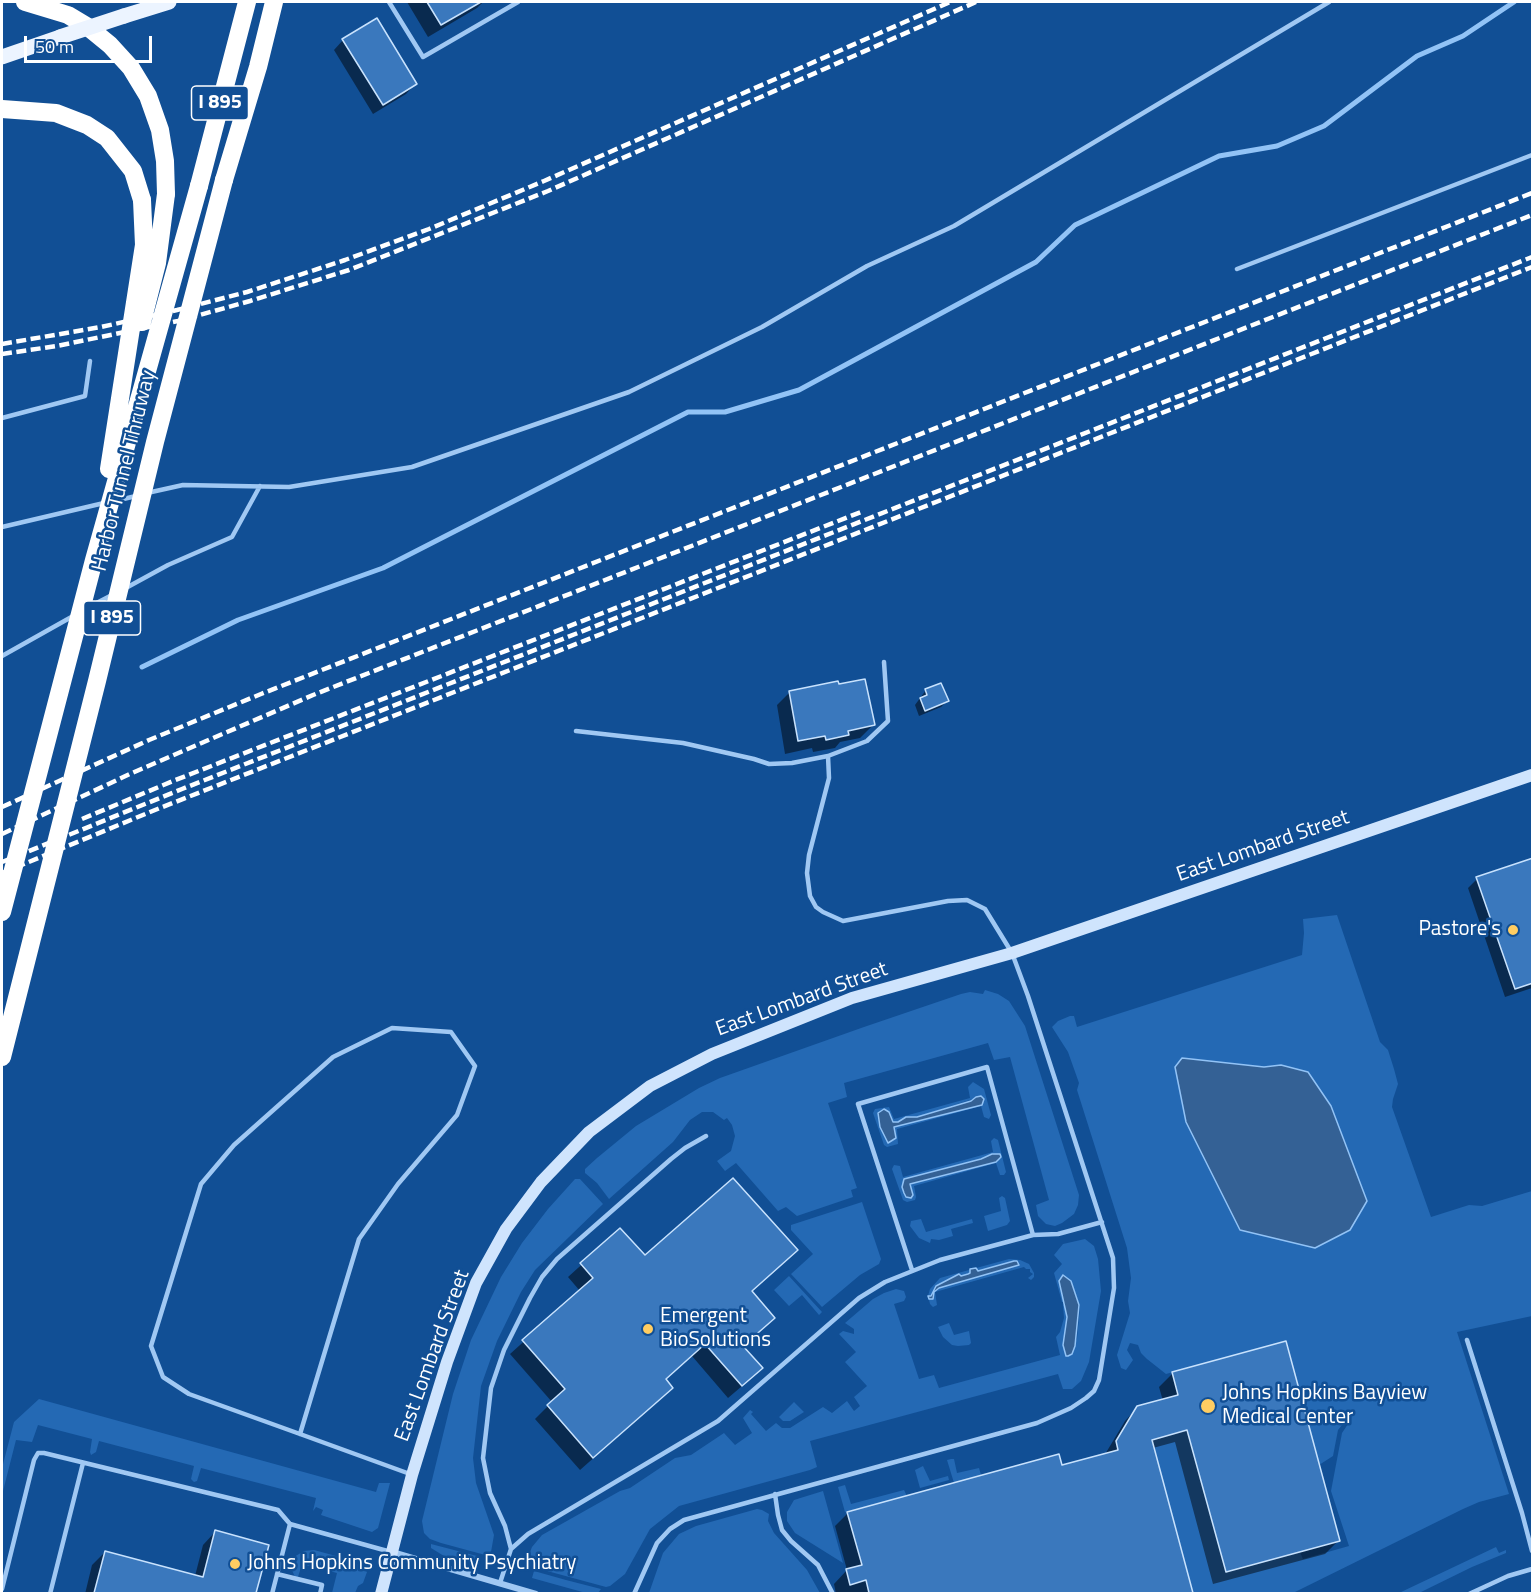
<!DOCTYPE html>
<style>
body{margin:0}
#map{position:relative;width:1534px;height:1595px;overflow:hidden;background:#114f95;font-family:"Titillium Web",sans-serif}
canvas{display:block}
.frame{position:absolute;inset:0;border:3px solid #fff;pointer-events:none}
.scale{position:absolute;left:24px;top:36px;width:128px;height:27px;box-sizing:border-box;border:3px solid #fff;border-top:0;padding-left:8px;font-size:18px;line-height:21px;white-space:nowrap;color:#fff;-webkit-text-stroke:4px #114f95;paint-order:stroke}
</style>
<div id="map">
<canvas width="1534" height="1595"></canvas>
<div class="frame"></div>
<div class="scale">50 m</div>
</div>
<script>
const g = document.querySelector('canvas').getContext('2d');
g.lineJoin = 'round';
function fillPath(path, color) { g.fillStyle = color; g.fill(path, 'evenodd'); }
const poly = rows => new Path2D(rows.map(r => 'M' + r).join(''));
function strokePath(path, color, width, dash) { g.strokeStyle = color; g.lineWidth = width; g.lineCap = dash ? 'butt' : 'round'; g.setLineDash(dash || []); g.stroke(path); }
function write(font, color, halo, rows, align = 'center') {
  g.font = font + ' "Titillium Web",sans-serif'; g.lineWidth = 5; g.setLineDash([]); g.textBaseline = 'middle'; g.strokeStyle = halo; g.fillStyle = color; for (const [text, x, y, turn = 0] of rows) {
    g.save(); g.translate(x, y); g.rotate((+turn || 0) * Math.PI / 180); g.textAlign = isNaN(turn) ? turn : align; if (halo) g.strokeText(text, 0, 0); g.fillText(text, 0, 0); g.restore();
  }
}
fillPath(poly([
 [1337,915,1380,1042,1388,1050,1394,1069,1398,1084,1393,1099,1392,1107,1431,1217,1469,1205,1482,1206,1532,1191,1532,1316,1457,1332,1509,1494,1479,1502,1463,1509,1293,1593,1193,1593,1152,1440,1187,1430,1226,1572,1300,1552,1303,1559,1349,1546,1331,1491,1342,1433,1350,1421,1347,1419,1338,1430,1333,1456,1319,1465,1286,1341,1166,1374,1147,1359,1141,1353,1138,1345,1130,1343,1127,1350,1133,1360,1126,1370,1121,1368,1117,1355,1130,1313,1128,1301,1131,1278,1127,1248,1077,1090,1079,1083,1068,1052,1052,1027,1058,1021,1070,1016,1074,1016,1077,1027,1302,955,1304,933,1303,919],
 [985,990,998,994,1009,1001,1025,1026,1079,1195,1078,1205,1074,1214,1062,1223,1055,1226,1046,1224,1038,1216,1036,1205,1049,1200,1010,1057,994,1060,988,1043,844,1083,847,1097,828,1103,857,1188,851,1190,853,1197,797,1216,786,1207,778,1211,736,1163,725,1171,717,1161,731,1151,735,1136,732,1125,727,1118,724,1120,713,1112,702,1112,690,1120,673,1142,609,1199,597,1183,585,1173,585,1169,597,1158,636,1126,699,1088,720,1078,864,1027,961,994,970,992,983,994],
 [973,1082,984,1089,991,1115,989,1119,984,1117,981,1106,897,1129,898,1144,887,1147,884,1145,873,1113,875,1109,889,1107,894,1119,970,1098,968,1087],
 [973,1099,982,1105,894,1127,896,1138,885,1138,880,1127,880,1125,898,1122,910,1117,917,1117],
 [994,1138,998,1140,1006,1172,1004,1175,1000,1175,996,1163,914,1186,916,1197,915,1200,907,1202,903,1200,892,1169,894,1165,900,1166,903,1177,993,1152,991,1141],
 [992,1154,996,1162,910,1184,913,1195,902,1187,948,1167,981,1159],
 [575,1179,580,1179,603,1204,535,1270,521,1292,497,1341,481,1386,473,1458,476,1483,494,1535,491,1552,489,1556,441,1543,430,1539,424,1533,422,1521,453,1394,471,1340,501,1277,522,1243,548,1209],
 [1002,1196,1005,1198,1010,1221,1007,1225,988,1231,984,1216,1001,1211,999,1198],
 [862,1202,881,1259,879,1264,860,1275,822,1307,791,1274,813,1254,791,1230,791,1225],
 [921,1219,926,1232,972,1219,973,1223,951,1229,953,1236,939,1240,931,1239,930,1243,919,1238,910,1226,911,1221],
 [1085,1239,1094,1246,1098,1259,1101,1291,1089,1362,1081,1381,1072,1389,1063,1389,1058,1374,810,1441,817,1467,810,1470,679,1506,650,1529,625,1574,610,1586,606,1587,525,1565,532,1547,542,1535,620,1491,630,1488,675,1458,691,1455,724,1433,735,1445,752,1433,743,1418,750,1410,753,1412,751,1414,766,1431,776,1423,782,1428,790,1428,823,1407,832,1413,847,1401,854,1411,860,1406,854,1397,867,1386,845,1362,856,1352,839,1334,843,1331,854,1334,854,1329,845,1323,873,1299,884,1293,896,1289,904,1291,906,1297,904,1301,894,1304,919,1379,934,1375,939,1388,1060,1355,1056,1337,1060,1332,1064,1318,1063,1305,1065,1304,1067,1323,1063,1345,1066,1355,1077,1339,1080,1306,1071,1281,1064,1295,1065,1302,1062,1302,1054,1273,1062,1264,1054,1255,1063,1244],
 [1009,1259,1020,1260,1029,1264,1034,1273,1034,1277,1031,1280,1028,1278,1033,1274,1030,1272,1030,1269,1026,1269,1024,1267,935,1292,937,1305,933,1307,930,1304,928,1296,930,1289,940,1278],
 [789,1276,822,1312,819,1315,802,1295,789,1306,774,1290],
 [949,1323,954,1335,969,1331,971,1343,969,1345,958,1346,952,1345,943,1337,938,1327],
 [39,1399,376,1492,379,1483,390,1483,378,1528,372,1532,321,1515,323,1510,316,1507,313,1511,316,1498,201,1468,197,1481,194,1482,191,1479,194,1466,99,1441,96,1452,91,1455,90,1452,92,1439,38,1425,32,1442,16,1440,2,1495,2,1468,14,1422],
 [794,1402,804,1412,790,1421,783,1421,779,1417],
 [951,1459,954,1459,957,1473,979,1468,981,1475,954,1483,947,1460],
 [923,1466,930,1481,948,1476,949,1480,920,1488,915,1470],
 [845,1485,851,1504,904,1490,907,1496,845,1512,838,1487],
 [823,1491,843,1563,795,1533,787,1521,787,1512,794,1500],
 [757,1509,762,1510,769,1514,768,1521,774,1533,807,1570,820,1593,649,1593,663,1553,679,1534,696,1526],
 [431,1544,477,1556,476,1562,444,1556,431,1548],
 [1496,1547,1499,1553,1506,1550,1506,1553,1472,1567,1419,1593,1399,1593],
 [314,1550,347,1559,363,1567,367,1572,363,1583,358,1586,355,1593,332,1593,337,1573,302,1564,298,1577,295,1577,291,1568,294,1557,304,1551],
 [534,1571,566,1580,601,1589,598,1593,586,1593,532,1578]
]), '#2469b4');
const water = poly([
 [1182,1058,1264,1067,1281,1065,1308,1072,1331,1106,1367,1201,1350,1230,1315,1248,1240,1230,1186,1122,1175,1067,1182,1058],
 [981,1096,984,1099,982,1105,894,1127,896,1138,888,1143,880,1127,878,1113,884,1109,889,1112,893,1122,898,1122,906,1117,917,1117,971,1101,976,1097,981,1096],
 [992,1154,1000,1154,1001,1157,996,1162,910,1184,913,1195,911,1198,906,1197,904,1193,902,1187,904,1179,981,1159,992,1154],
 [1014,1261,1017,1261,1019,1265,939,1288,934,1292,933,1299,929,1299,928,1296,931,1296,936,1286,959,1274,961,1276,968,1274,970,1273,970,1269,976,1268,978,1271,1014,1261],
 [1063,1275,1071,1281,1079,1305,1075,1346,1072,1354,1068,1356,1066,1356,1063,1345,1067,1317,1059,1281,1063,1275]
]);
fillPath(water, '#346195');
strokePath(water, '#92c3f6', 1.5);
fillPath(poly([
 [407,2,483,2,477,8,428,37],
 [343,40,415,84,406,94,373,114,334,50],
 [837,686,873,725,860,738,840,742,835,748,813,752,812,748,785,754,777,705,790,692],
 [926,690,947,701,941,707,919,716,915,705],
 [1532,860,1532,988,1505,997,1468,888,1477,879],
 [620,1230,645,1257,750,1292,742,1347,748,1381,728,1398,692,1356,664,1380,658,1401,580,1470,535,1419,552,1402,510,1354,580,1291,568,1277],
 [1172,1374,1338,1541,1325,1554,1213,1584,1175,1442,1153,1448,1191,1594,836,1594,834,1584,847,1570,835,1526,848,1513,1060,1467,1104,1456,1125,1421,1138,1407,1163,1401,1159,1387],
 [215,1532,267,1546,254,1594,85,1594,92,1565,105,1552,195,1576,203,1545]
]), '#0007');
strokePath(poly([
 [142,667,238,620,383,568,688,412,725,412,799,390,1036,262,1075,225,1219,156,1277,146,1324,126,1417,56,1463,36,1514,2]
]), '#92c3f6', 5);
const building = poly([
 [427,2,481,2,441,25,427,2],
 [377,18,417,84,383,105,342,39,377,18],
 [865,679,875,725,848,731,849,735,826,740,825,736,798,741,789,691,838,681,839,684,865,679],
 [941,683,949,701,925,711,920,698,927,695,925,689,941,683],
 [1533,858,1533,983,1515,989,1476,877,1533,858],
 [733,1178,798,1250,752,1291,775,1318,743,1346,763,1368,742,1386,705,1344,666,1379,673,1388,593,1458,547,1405,565,1389,522,1340,593,1278,580,1263,620,1228,645,1255,733,1178],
 [1286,1341,1340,1541,1226,1572,1187,1430,1152,1440,1193,1593,869,1593,866,1580,850,1585,846,1569,862,1565,847,1512,1059,1454,1062,1465,1118,1450,1116,1441,1137,1406,1178,1395,1172,1372,1286,1341],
 [215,1530,269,1545,256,1593,94,1593,105,1551,203,1577,215,1530]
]);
fillPath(building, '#3a78bd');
strokePath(building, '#c8e2fd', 1.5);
strokePath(poly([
 [389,2,423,57,518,2],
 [1237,269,1532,155],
 [2,418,85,396,90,361],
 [147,493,183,485,289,487,412,467,629,392,762,327,867,266,954,226,1329,2],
 [115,501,136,496],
 [2,527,104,503],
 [124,589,168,565,232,537,260,486],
 [87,608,112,595],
 [2,656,75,615],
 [576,731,683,743,754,759,769,764,792,763,828,756],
 [912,1270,858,1104,987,1067,1033,1235],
 [1467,1340,1522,1513,1532,1551],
 [300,1434,359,1239,398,1184,457,1115,475,1066,451,1032,392,1028,333,1057,234,1145,201,1184,151,1346,163,1377,189,1394,300,1434,410,1474],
 [775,1494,778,1515,782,1530,791,1541,818,1565,833,1594],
 [511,1549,528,1534,718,1421,859,1298,885,1282,940,1260,1033,1235,1058,1234,1102,1222],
 [277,1574,322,1585,320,1594],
 [500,1583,511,1549,505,1526,490,1493,483,1458,491,1388,504,1350,530,1298,542,1277,557,1259,671,1159,685,1148,706,1136],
 [2,1589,34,1460,38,1453,44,1453,278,1510,290,1524,391,1552],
 [50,1594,83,1463],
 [272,1594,290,1524],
 [634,1594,657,1543,670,1529,684,1520,1037,1423,1071,1408,1086,1398,1094,1391,1099,1380,1114,1288,1113,1258,1028,996,1012,953,985,909,967,900,948,901,843,921,823,912,816,907,810,896,807,873,809,855,829,778,828,756,867,741,888,721,884,662],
 [1469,1594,1508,1576,1532,1569]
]), '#a0c8f3', 4.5);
strokePath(poly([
 [392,1552,536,1594]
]), '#a0c8f3', 6);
strokePath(poly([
 [381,1594,412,1475,447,1362,476,1283,506,1229,541,1182,589,1132,650,1086,712,1054,852,998,1012,953,1532,775]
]), '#cfe4fd', 12);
strokePath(poly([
 [124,16,169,2],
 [2,57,60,37]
]), '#ecf4ff', 15);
strokePath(poly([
 [25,2,68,15,88,27,110,45,131,68,148,96,160,130,165,161,166,194],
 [2,109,56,113,87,125,107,138,133,171,142,200],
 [224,180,258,67,274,2],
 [199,186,247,2]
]), '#fff', 18);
strokePath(poly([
 [2,344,101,327,177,310,247,292,345,260,429,229,544,181,950,2],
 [2,354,57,346,178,321,250,301,349,270,548,191,976,2],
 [2,807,149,740,261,694,1532,193],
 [82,819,173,781,861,512],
 [2,834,132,773,313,695,1532,215],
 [2,862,182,789,1532,257],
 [2,873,155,810,1532,267]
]), '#fff', 4.5, [10, 4.5]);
strokePath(poly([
 [60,37,124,16]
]), '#ecf4ff', 15);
strokePath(poly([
 [142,322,157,263,166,194],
 [109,469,144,245,142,200],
 [2,912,94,560,199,186],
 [2,1057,97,681,155,442,224,180]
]), '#fff', 18);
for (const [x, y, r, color] of [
 [1513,930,6,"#ffcd62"],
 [648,1329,6,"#ffcd62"],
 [1208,1406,8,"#ffcd62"],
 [235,1564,6,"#ffcd62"]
]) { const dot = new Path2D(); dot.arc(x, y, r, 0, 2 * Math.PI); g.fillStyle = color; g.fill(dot); strokePath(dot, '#114f95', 2); }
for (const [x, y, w] of [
 [220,103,57],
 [112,618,57]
]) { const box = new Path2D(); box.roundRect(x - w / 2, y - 17, w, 34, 4.5); g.fillStyle = '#114f95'; g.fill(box); strokePath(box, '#fff', 1.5); }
write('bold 20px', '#fff', null, [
 ["I 895",220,103],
 ["I 895",112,618]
]);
write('21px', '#fff', '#114f95', [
 ["Harbor Tunnel Thruway",125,471,-76],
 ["East Lombard Street",1263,847,-19],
 ["East Lombard Street",802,1000,-20],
 ["East Lombard Street",433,1356,-70]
]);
write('21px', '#fff', '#114f95', [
 ["Pastore's",1501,930,"right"],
 ["Emergent",660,1317],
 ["BioSolutions",660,1341],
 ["Johns Hopkins Bayview",1222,1394],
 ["Medical Center",1222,1418],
 ["Johns Hopkins Community Psychiatry",247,1564]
], 'left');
</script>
